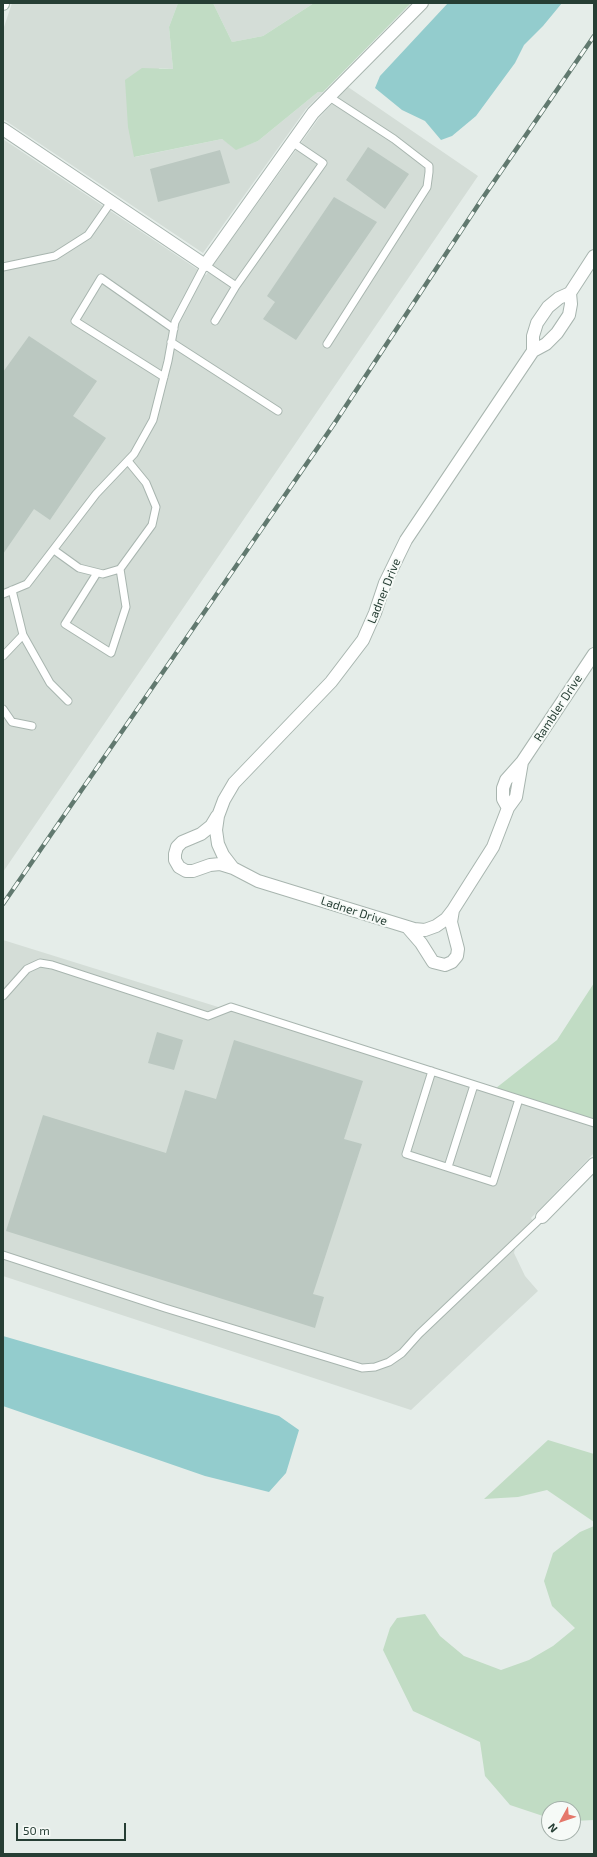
<!DOCTYPE html>
<style>
body{margin:0}
#map{position:relative;width:597px;height:1857px;overflow:hidden;background:#e5ede9;font-family:"Exo 2",sans-serif}
canvas{display:block}
.frame{position:absolute;inset:0;border:4px solid #263e34;pointer-events:none}
.north{position:absolute;left:541px;top:1801px;width:40px;height:40px;box-sizing:border-box;background:#f6faf7;border:1px solid #a3afa9;border-radius:50%;rotate:230deg;font-size:11px;font-weight:700;line-height:16px;text-align:center;color:#263e34}
.north::after{content:'';display:block;margin:auto;width:14px;height:18px;background:#e5786b;clip-path:polygon(50% 0,100% 100%,50% 72%,0 100%)}
.scale{position:absolute;left:16px;top:1823px;width:110px;height:18px;box-sizing:border-box;border:2px solid #263e34;border-top:0;padding-left:5px;font-size:12px;line-height:14px;white-space:nowrap;color:#263e34;-webkit-text-stroke:3px #f6faf7;paint-order:stroke}
</style>
<div id="map">
<canvas width="597" height="1857"></canvas>
<div class="frame"></div>
<div class="north">N</div>
<div class="scale">50 m</div>
</div>
<script>
const g = document.querySelector('canvas').getContext('2d');
g.lineJoin = 'round';
function fillPath(path, color) { g.fillStyle = color; g.fill(path, 'evenodd'); }
const poly = rows => new Path2D(rows.map(r => 'M' + r).join(''));
function strokePath(path, color, width, dash) { g.strokeStyle = color; g.lineWidth = width; g.lineCap = dash ? 'butt' : 'round'; g.setLineDash(dash || []); g.stroke(path); }
function write(font, color, halo, rows, align = 'center') {
  g.font = font + ' "Exo 2",sans-serif'; g.lineWidth = 4; g.setLineDash([]); g.textBaseline = 'middle'; g.strokeStyle = halo; g.fillStyle = color; for (const [text, x, y, turn = 0] of rows) {
    g.save(); g.translate(x, y); g.rotate((+turn || 0) * Math.PI / 180); g.textAlign = isNaN(turn) ? turn : align; if (halo) g.strokeText(text, 0, 0); g.fillText(text, 0, 0); g.restore();
  }
}
fillPath(poly([
 [12,3,178,3,169,27,173,69,159,68,135,157,222,139,237,149,258,141,318,92,323,92,306,109,203,253,3,119,3,30],
 [213,3,314,3,263,36,232,42],
 [348,87,478,176,3,872,3,139,206,275,319,118],
 [3,940,549,1110,594,1122,594,1153,531,1218,534,1222,518,1236,514,1253,525,1276,538,1291,411,1410,3,1276]
]), '#d4ddd7');
fillPath(poly([
 [178,3,213,3,232,42,263,36,314,3,411,3,323,92,318,92,258,141,236,150,222,139,134,157,128,127,125,80,142,68,173,69,169,27],
 [594,983,594,1122,491,1092,557,1040],
 [548,1440,594,1454,594,1522,547,1490,518,1497,484,1499],
 [594,1526,594,1820,573,1821,573,1809,549,1809,549,1818,510,1805,485,1776,480,1742,413,1711,383,1650,390,1628,397,1618,425,1614,440,1636,464,1656,501,1670,529,1660,553,1646,575,1628,552,1606,544,1581,553,1553,580,1532]
]), '#c1dcc4');
fillPath(poly([
 [448,3,562,3,543,26,524,45,515,63,476,116,452,136,441,140,425,121,402,110,375,88,380,76],
 [3,1336,279,1416,299,1430,286,1473,269,1492,205,1476,3,1406]
]), '#93cccd');
fillPath(poly([
 [368,147,409,174,385,209,346,180],
 [220,150,230,183,158,202,150,169],
 [334,197,377,222,296,340,263,319,275,302,267,296],
 [29,336,97,381,73,416,106,438,50,520,34,509,3,554,3,372],
 [157,1032,183,1040,174,1070,148,1063],
 [234,1040,363,1081,344,1139,362,1144,313,1294,324,1297,315,1328,6,1231,43,1115,166,1153,185,1090,216,1099]
]), '#bbc8c1');
const lane = poly([
 [3,267,55,256,88,235,111,202],
 [215,321,236,286],
 [171,342,278,411],
 [327,344,427,187,429,172,429,166,394,139,328,96],
 [164,377,75,321,101,278,174,329],
 [54,550,79,568,103,574,120,569,152,525,156,507,146,483,128,461],
 [97,573,65,624,111,653,126,607,120,569],
 [12,590,23,635,50,683,68,701],
 [3,594,27,584,96,494,134,454,153,420,168,361,175,322,205,265,236,286,323,163,292,142],
 [3,656,23,635],
 [3,709,12,722,32,726],
 [3,996,27,969,40,963,52,965,208,1016,231,1007,594,1123],
 [432,1071,406,1154,493,1182,519,1099],
 [448,1167,474,1085],
 [3,1255,165,1308,362,1368,375,1367,389,1362,402,1353,419,1334,542,1217]
]);
const street = poly([
 [3,129,205,265,313,113,422,3],
 [533,351,533,336,537,323,548,307,559,298,570,293],
 [508,808,503,799,503,788,506,780,522,762,594,654],
 [217,816,211,826,201,834,182,842,177,847,175,854,175,860,179,867,186,871,193,871,210,865,220,864,233,868],
 [453,910,446,919,436,926,425,930,414,929,258,881,233,868,223,855,218,844,216,830,218,816,224,800,234,783,331,682,363,640,375,613,385,583,406,540,533,351,546,344,557,333,569,315,571,304,570,293,594,256],
 [408,928,421,943,433,962,445,965,452,962,457,956,458,949,451,922,453,910,493,847,508,808,516,797,522,762],
 [542,1217,594,1164]
]);
const secondary = poly([
 [3,4,3,3]
]);
strokePath(lane, '#a8b5af', 9);
strokePath(street, '#a8b5af', 14);
strokePath(secondary, '#a5b8af', 14);
strokePath(lane, '#fff', 7);
strokePath(street, '#fff', 12);
strokePath(secondary, '#fff', 12);
const rail = poly([
 [3,904,334,424,482,199,594,36]
]);
strokePath(rail, '#61796f', 4.5);
strokePath(rail, '#f6faf7', 3, [9]);
write('12px', '#263e34', '#f6faf7', [
 ["Ladner Drive",384,591,-68],
 ["Rambler Drive",558,708,-57],
 ["Ladner Drive",354,911,18]
]);
</script>
